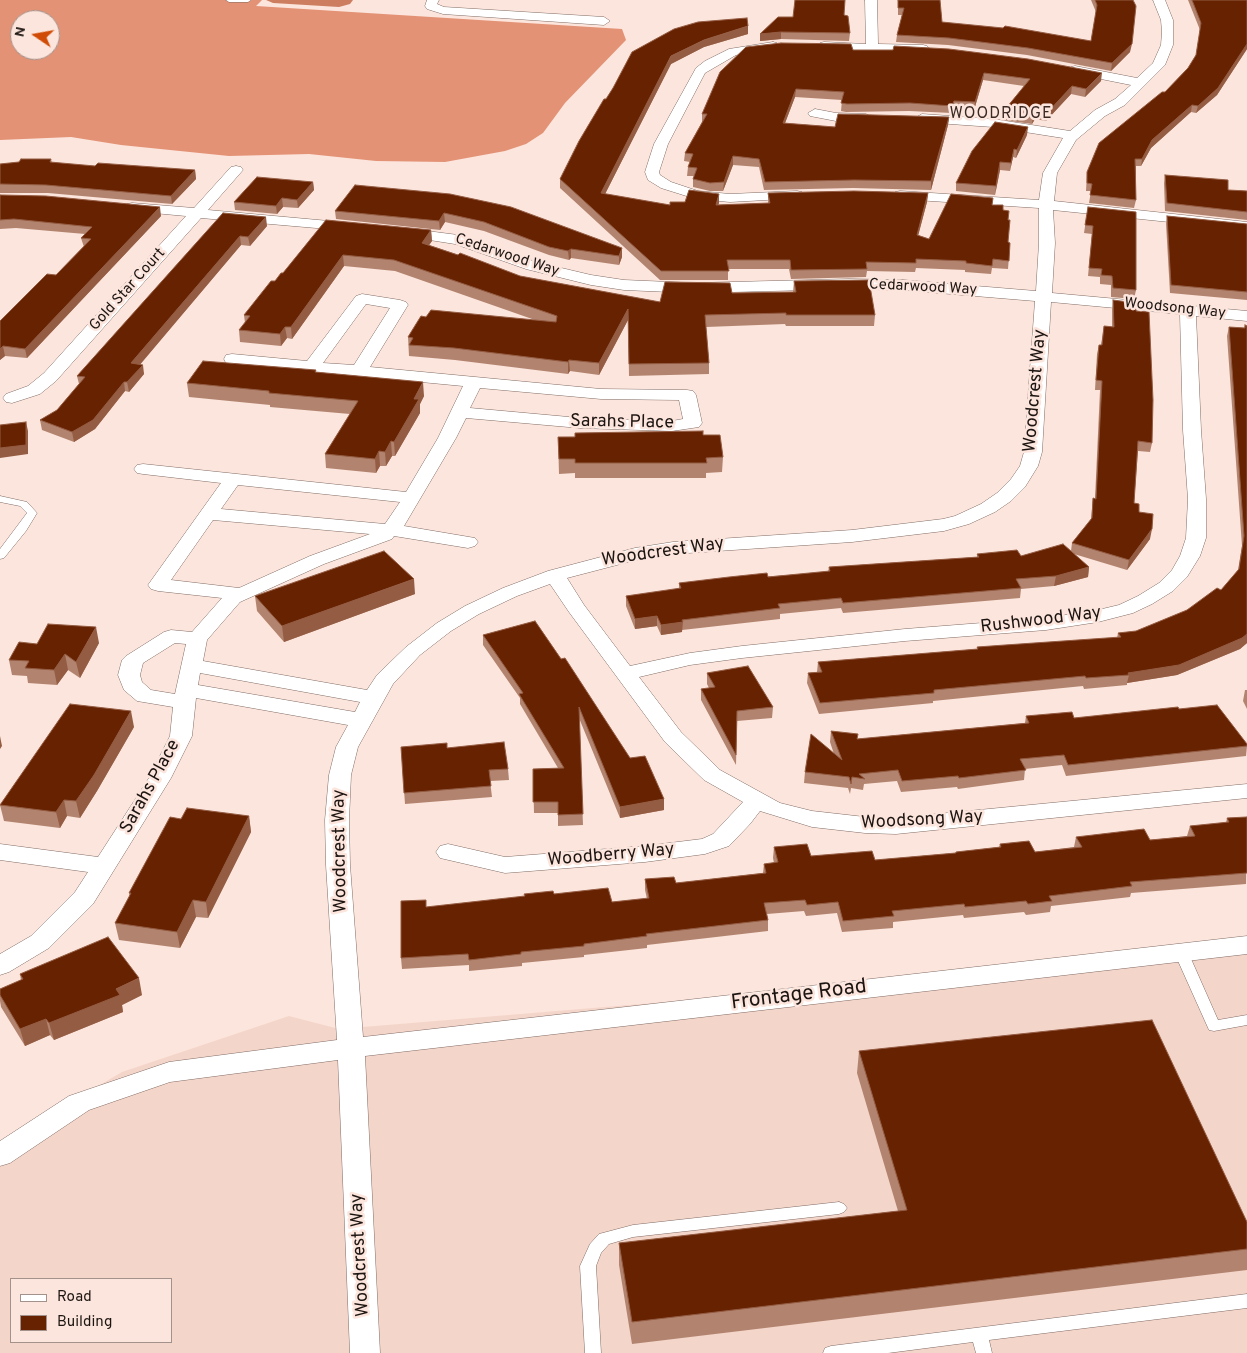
<!DOCTYPE html>
<style>
body{margin:0}
#map{position:relative;width:1247px;height:1353px;overflow:hidden;background:#fce5dc;font-family:Overpass,sans-serif}
canvas{display:block}
.legend{position:absolute;left:10px;top:1278px;width:162px;height:65px;box-sizing:border-box;background:#fce5dc;border:1px solid #a3928b;margin:0;padding:6px 9px;list-style:none;font-size:15px;color:#1d1512}
.legend li{display:flex;align-items:center;gap:10px;height:25px}
.legend b{width:25px;border:1px solid #a3928b}
.north{position:absolute;left:10px;top:10px;width:50px;height:50px;box-sizing:border-box;background:#fce5dc;border:1px solid #a3928b;border-radius:50%;rotate:282deg;font-size:14px;font-weight:700;line-height:20px;text-align:center;color:#1d1512}
.north::after{content:'';display:block;margin:auto;width:18px;height:22px;background:#d04b05;clip-path:polygon(50% 0,100% 100%,50% 72%,0 100%)}
</style>
<div id="map">
<canvas width="1247" height="1353"></canvas>
<ul class="legend">
<li><b style="height:6px;background:#fff"></b>Road</li>
<li><b style="height:14px;background:#672202"></b>Building</li>
</ul>
<div class="north">N</div>
</div>
<script>
const g = document.querySelector('canvas').getContext('2d');
g.lineJoin = 'round';
function fillPath(path, color) { g.fillStyle = color; g.fill(path, 'evenodd'); }
const poly = rows => new Path2D(rows.map(r => 'M' + r).join(''));
function strokePath(path, color, width, dash) { g.strokeStyle = color; g.lineWidth = width; g.lineCap = dash ? 'butt' : 'round'; g.setLineDash(dash || []); g.stroke(path); }
function write(font, color, halo, rows, align = 'center') {
  g.font = font + ' Overpass,sans-serif'; g.lineWidth = 5; g.setLineDash([]); g.textBaseline = 'middle'; g.strokeStyle = halo; g.fillStyle = color; for (const [text, x, y, turn = 0] of rows) {
    g.save(); g.translate(x, y); g.rotate((+turn || 0) * Math.PI / 180); g.textAlign = isNaN(turn) ? turn : align; if (halo) g.strokeText(text, 0, 0); g.fillText(text, 0, 0); g.restore();
  }
}
fillPath(poly([
 [1247,954,1247,1353,0,1353,0,1144,122,1072,289,1016,339,1029],
 [11,1279,171,1279,171,1342,11,1342]
]), '#f4d5ca');
fillPath(poly([
 [0,0,262,0,256,6,622,29,626,40,565,103,543,133,526,144,505,151,445,162,376,161,309,154,229,156,121,145,71,137,0,140],
 [20,20,50,20,50,50,20,50]
]), '#e39275');
fillPath(poly([
 [266,0,353,0,350,4,339,7,273,3]
]), '#cd7e61');
const lane = poly([
 [226,0,251,0,248,2,229,2,226,0],
 [0,496,27,502,37,513,26,531,4,558,0,559,0,549,27,513,20,506,0,502,0,496],
 [1181,947,1186,949,1188,952,1218,1020,1247,1015,1247,1025,1214,1031,1209,1030,1174,952,1176,949,1181,947],
 [839,1202,844,1204,847,1208,844,1212,839,1214,633,1237,609,1244,601,1253,596,1266,601,1353,585,1353,580,1266,590,1244,599,1234,633,1225,839,1202],
 [1247,1294,1247,1308,989,1340,992,1353,976,1353,973,1342,888,1353,823,1353,825,1348,831,1346,1247,1294]
]);
const street = poly([
 [427,0,439,0,437,4,444,7,604,17,610,21,604,25,443,14,427,9,425,6,427,0],
 [865,0,877,0,878,44,923,45,927,46,929,49,927,52,820,49,818,46,820,43,824,42,866,44,865,0],
 [1153,0,1165,0,1173,20,1173,45,1165,65,1125,105,1105,116,1076,140,1057,173,1054,201,1247,222,1247,230,1053,210,1055,243,1052,293,1247,311,1247,321,1196,316,1201,430,1206,499,1206,538,1200,556,1187,577,1173,591,1152,604,1133,613,1098,622,1046,630,905,641,742,658,690,665,639,677,681,732,720,770,780,803,812,811,865,817,896,818,1247,784,1247,798,896,834,865,833,812,827,760,811,750,824,729,846,705,854,645,862,505,873,440,858,436,852,440,846,448,844,505,857,645,846,702,839,713,834,743,802,704,780,665,742,569,612,550,584,517,596,479,614,451,631,420,655,393,684,358,747,351,775,349,820,350,865,363,1037,1247,936,1247,954,365,1056,380,1353,350,1353,338,1060,170,1082,89,1110,10,1163,0,1166,0,1141,69,1096,169,1062,337,1040,326,865,325,820,329,775,336,747,348,725,196,698,192,736,171,778,93,904,49,948,9,972,0,975,0,954,31,936,75,892,88,872,0,860,0,844,98,857,149,778,170,736,173,707,137,701,124,690,118,675,122,660,126,656,164,632,171,630,192,632,222,598,158,591,151,589,148,585,221,483,143,474,137,473,134,469,137,465,143,464,406,492,438,438,463,386,232,364,226,363,224,359,226,355,232,354,307,361,356,296,362,294,400,300,406,302,408,305,370,367,601,389,687,390,693,391,696,395,702,423,699,427,672,431,580,428,466,418,456,438,404,526,475,538,478,542,475,546,468,548,394,536,392,539,324,564,240,602,207,640,203,661,367,690,377,675,406,647,437,623,465,606,503,588,548,571,635,548,673,542,852,530,943,519,955,516,981,504,997,493,1011,479,1020,466,1024,452,1035,301,903,290,849,289,693,293,624,290,591,285,526,269,455,244,404,236,399,235,397,232,399,229,404,228,458,235,536,262,591,275,624,280,693,283,849,279,903,280,1036,291,1039,243,1039,208,900,199,895,198,893,195,895,192,900,191,1039,200,1043,173,1063,138,993,127,922,122,915,118,922,114,993,119,1070,131,1095,110,1115,99,1131,85,1071,73,1069,70,1071,67,1075,66,1137,78,1153,63,1161,45,1162,32,1161,20,1153,0],
 [1051,302,1180,314,1183,430,1188,499,1186,538,1180,556,1172,570,1159,583,1138,596,1119,605,1098,610,1046,618,905,629,742,646,690,653,630,666,584,605,567,578,636,560,673,554,852,542,944,531,969,524,995,512,1011,501,1025,487,1038,466,1042,452,1051,302],
 [366,304,390,308,354,365,323,363,366,304],
 [480,388,601,399,679,400,683,419,672,421,580,418,470,408,480,388],
 [238,485,400,502,385,524,221,509,238,485],
 [213,520,370,534,310,556,239,588,171,580,213,520],
 [175,643,186,644,175,694,151,690,142,682,140,675,143,663,175,643],
 [200,673,360,702,355,712,198,685,200,673],
 [773,42,777,43,779,46,777,49,736,55,705,73,668,144,659,172,660,175,671,182,698,191,730,194,797,191,802,192,804,195,802,198,730,202,696,199,661,188,648,180,645,172,654,144,696,68,705,61,729,49,773,42],
 [815,109,836,113,866,114,873,118,866,122,836,121,810,116,808,113,815,109],
 [236,166,241,167,243,170,208,210,351,223,356,224,358,227,356,230,351,231,201,218,56,381,40,394,12,403,6,402,3,398,6,394,28,386,44,373,186,216,132,211,127,210,125,207,127,204,132,203,194,208,231,167,236,166]
]);
strokePath(lane, '#816d66', 1);
strokePath(street, '#816d66', 1);
fillPath(lane, '#fff');
fillPath(street, '#fff');
fillPath(poly([
 [898,0,940,0,942,22,1091,41,1096,12,1091,0,1133,0,1130,52,1111,71,1027,55,948,45,896,42,897,35,902,15,898,15],
 [1188,0,1247,0,1247,49,1217,95,1196,113,1191,112,1151,148,1141,166,1136,166,1136,200,1134,208,1089,203,1091,191,1086,191,1087,172,1188,68,1196,55,1200,30],
 [844,15,850,33,849,41,781,39,760,41,760,34],
 [748,26,748,34,704,47,671,64,605,194,670,205,719,203,718,205,768,203,768,193,928,193,927,202,918,235,929,239,993,198,992,205,1003,210,1008,242,1010,243,1008,269,992,268,991,274,965,272,965,270,916,268,915,272,867,271,866,277,791,279,789,269,728,269,728,280,660,280,560,188,560,179,613,88],
 [853,50,1101,81,1085,97,1071,94,1046,121,1035,119,1032,124,1003,120,1003,112,1024,86,983,80,974,110,953,108,952,113,909,111,846,112,841,111,842,100,795,97,785,123,835,127,949,117,948,125,931,190,853,188,764,190,759,167,733,165,723,191,710,191,693,187,693,179,694,176,687,176,688,167,690,162,684,161,685,153,702,122,702,114],
 [1027,135,1016,158,1013,157,1010,171,1000,170,995,195,956,191,956,183],
 [51,159,52,163,95,166,195,170,196,179,172,204,48,193,0,193,0,164],
 [1165,175,1228,190,1247,191,1247,220,1165,211,1164,183],
 [313,182,314,190,298,208,283,207,277,214,235,210,234,202],
 [450,194,622,257,619,265,571,258,569,260,549,255,484,231,445,222,440,230,336,219,335,211],
 [0,195,161,216,27,358,5,356,0,360,0,321,56,275,84,247,81,238,85,234,16,228,0,229],
 [1088,207,1136,290,1134,299,1111,297,1111,285,1100,284,1100,277,1088,276,1092,234,1084,233],
 [223,213,267,226,250,246,241,245,140,364,144,374,129,392,125,391,95,429,74,442,42,430,40,420,57,410,79,384,77,376],
 [1167,216,1247,224,1247,300,1170,293,1166,224],
 [326,220,431,230,432,241,429,245,520,276,660,302,732,293,793,292,794,281,875,315,874,326,786,326,785,324,706,327,709,363,709,374,629,376,628,320,599,375,570,371,568,374,455,360,409,356,408,337,535,320,395,271,344,266,292,339,287,338,281,346,240,342,239,330,245,323,244,315,283,273],
 [1113,300,1136,311,1152,443,1150,452,1138,451,1134,503,1150,539,1127,570,1074,554,1089,567,1088,577,1054,586,1021,589,1020,598,843,613,841,608,780,614,780,619,682,630,682,632,661,635,657,626,635,629,626,606,626,596,679,589,679,583,828,572,829,567,977,557,977,554,1021,556,1071,551,1072,543,1091,519,1093,498,1095,498,1100,390,1095,390,1097,354,1099,345,1101,345,1104,326,1112,327,1112,310],
 [1245,325,1247,326,1247,643,1240,649,1177,675,1127,683,1127,685,1084,689,1083,686,933,701,933,703,819,714,807,683,808,673,817,672,818,662,977,649,977,647,1117,638,1118,633,1136,631,1187,610,1221,590,1238,570,1242,546,1227,336,1229,327,1244,328],
 [316,370,316,372,424,396,420,404,420,413,395,456,392,456,386,466,380,466,376,473,326,468,325,454,350,414,270,407,270,405,189,397,187,383],
 [703,435,723,457,722,472,706,473,706,478,575,478,575,473,559,474,558,437],
 [415,594,284,642,257,611,255,596],
 [535,621,630,758,664,799,664,810,620,818,579,718,583,825,558,826,558,813,534,813,533,769,558,768,520,704,520,698,483,645,483,635],
 [99,643,80,678,68,670,57,685,28,683,27,676,12,675,9,660,37,644],
 [707,673,773,707,772,718,737,721,736,765,701,700,701,689,709,688,707,684],
 [1245,690,1247,690,1247,709,1243,701],
 [1179,709,1247,746,1246,756,1066,776,1062,765,1025,769,1024,780,958,789,957,787,901,792,897,781,864,784,863,790,851,788,850,794,848,788,804,783,805,772,834,754,830,742,831,731,857,739,1025,723,1026,716,1074,718],
 [134,727,97,791,80,818,67,816,60,828,4,821,0,805],
 [401,747,447,748,508,769,509,780,490,781,492,797,405,804],
 [249,816,251,832,208,918,196,917,180,948,119,940,115,923,130,897,129,893,181,819],
 [1247,817,1246,884,1131,893,1130,897,1051,906,1050,912,1026,915,1024,912,964,918,963,915,893,922,893,928,842,932,837,913,806,916,804,911,767,914,768,920,768,931,647,945,647,948,584,955,584,957,522,963,522,966,469,971,469,965,402,969,401,958,427,907,554,894,612,902,647,899,645,890,645,879,676,883,763,873,764,864,774,863,773,858,774,847,811,856,875,860,955,853,956,852,999,847,1000,844,1035,852,1074,847,1076,837,1150,840,1187,836,1190,826,1226,823,1227,818],
 [20,974,142,995,122,1005,123,1012,54,1040,50,1035,25,1046,1,1007,0,1001,0,989,21,980],
 [859,1051,1247,1222,1247,1270,632,1344,619,1265,619,1243,898,1211,857,1073]
]), '#b2846f');
fillPath(poly([
 [748,26,748,34,704,47,671,64,601,202,601,193,671,56,704,40],
 [781,32,781,39,760,41,760,34],
 [1132,44,1130,52,1111,71,1112,63],
 [1247,44,1247,49,1217,95,1196,113,1198,106],
 [984,73,983,80,974,110,975,102],
 [1102,73,1101,81,1085,97,1086,89],
 [1072,86,1071,94,1046,121,1047,113],
 [796,89,795,97,782,131,783,123],
 [1192,105,1191,112,1151,148,1141,166,1142,159,1152,140],
 [1036,111,1035,119,1032,124,1033,116],
 [949,117,948,125,931,190,931,181],
 [1028,127,1027,135,1016,158,1017,150],
 [1014,149,1013,157,1010,171,1011,163],
 [733,156,733,165,723,191,724,182],
 [1000,162,1000,170,995,195,996,186],
 [195,170,196,179,172,204,171,196],
 [313,182,314,190,298,208,297,200],
 [928,193,927,202,916,244,917,235],
 [719,194,719,203,715,213,716,205],
 [282,198,283,207,277,214,276,206],
 [160,207,161,216,27,358,25,349],
 [444,213,445,222,440,230,439,221],
 [266,217,267,226,250,246,248,237],
 [431,230,432,241,423,254,422,243],
 [240,236,241,245,133,373,131,363],
 [622,248,622,257,619,265,619,256],
 [571,249,571,258,569,260,568,251],
 [343,255,344,266,292,339,291,327],
 [628,309,628,320,599,375,599,363],
 [285,327,287,338,281,346,280,334],
 [3,346,5,356,0,360,0,349],
 [569,360,570,371,568,374,568,362],
 [143,365,144,374,129,392,127,382],
 [124,382,125,391,95,429,74,442,72,432],
 [423,382,424,396,420,404,420,413,395,456,394,442,414,399],
 [26,422,28,431,28,454,0,458,0,448],
 [391,441,392,456,386,466,385,452],
 [379,451,380,466,376,473,375,459],
 [1152,529,1150,539,1127,570,1129,560],
 [1089,567,1088,577,1054,586,1056,576],
 [414,579,415,594,284,642,282,626],
 [657,616,657,626,635,629,635,619],
 [683,622,682,632,661,635,661,625],
 [96,627,99,643,80,678,76,662],
 [1247,634,1247,643,1240,649,1177,675,1127,683,1129,675,1128,673],
 [65,654,68,670,57,685,54,670],
 [131,711,134,727,97,791,80,818,76,801],
 [0,736,2,746,0,749],
 [664,799,664,810,620,818,620,807],
 [64,800,67,816,60,828,56,812],
 [249,816,251,832,208,918,206,902],
 [193,900,196,917,180,948,177,932],
 [139,978,142,995,122,1005,123,1012,54,1040,49,1023,116,989],
 [46,1019,50,1035,25,1046,20,1029]
]), '#945c43');
const building = poly([
 [795,0,845,0,844,15,848,16,850,33,781,32,760,34,778,17,793,17,795,0],
 [898,0,940,0,942,22,1003,28,1005,26,1091,41,1097,5,1095,0,1133,0,1136,6,1132,44,1112,63,1028,48,949,38,897,35,904,8,898,8,898,0],
 [1192,0,1247,0,1247,44,1218,88,1198,106,1192,105,1152,140,1142,159,1135,159,1136,200,1090,195,1092,184,1087,183,1087,172,1099,143,1162,92,1165,92,1188,68,1196,55,1201,23,1192,0],
 [747,18,748,26,704,40,671,56,601,193,670,205,670,202,685,202,689,190,719,194,716,205,770,203,768,193,854,191,928,193,917,235,929,239,951,194,993,198,992,205,1003,205,1003,210,1009,211,1008,220,1010,220,1008,242,1010,243,1009,261,993,259,992,266,966,263,966,261,916,259,916,263,866,262,867,269,791,270,790,260,727,260,729,271,661,271,560,179,579,141,604,99,606,99,613,88,632,52,674,29,698,22,747,18],
 [781,43,851,44,853,50,893,50,894,46,949,49,1028,59,1102,73,1086,89,1072,86,1047,113,1036,111,1033,116,1003,112,1030,79,984,73,975,102,954,101,952,106,910,103,847,104,841,103,844,92,796,89,783,123,835,127,838,114,949,117,931,181,854,180,765,182,759,159,733,156,724,182,710,183,693,179,697,168,688,167,693,154,685,153,707,114,702,114,720,72,746,47,781,43],
 [995,122,1028,127,1017,150,1014,149,1011,163,1000,162,996,186,956,183,972,151,995,122],
 [21,159,51,159,50,162,95,166,98,163,195,170,171,196,46,185,0,184,0,164,19,162,21,159],
 [1165,175,1228,180,1228,190,1247,191,1247,212,1167,203,1165,175],
 [257,177,313,182,297,200,282,198,276,206,234,202,257,177],
 [355,185,450,194,511,207,622,248,619,256,571,249,568,251,549,247,484,222,444,213,439,221,335,211,355,185],
 [0,195,46,196,160,207,25,349,3,346,0,349,0,321,47,274,56,275,91,239,81,238,92,227,14,219,0,220,0,195],
 [1088,207,1136,212,1136,290,1113,288,1112,276,1101,275,1102,269,1089,268,1093,226,1085,225,1088,207],
 [223,213,266,217,248,237,240,236,131,363,143,365,127,382,124,382,93,420,72,432,40,420,57,410,85,377,77,376,223,213],
 [1167,216,1247,224,1247,292,1171,285,1167,216],
 [326,220,431,230,422,243,458,255,460,253,520,276,660,302,665,282,730,283,732,293,796,292,794,281,869,280,875,315,786,315,786,313,705,315,709,363,629,364,628,309,599,363,569,360,568,362,454,348,409,345,413,338,408,337,416,324,421,316,426,317,431,310,556,322,557,316,394,260,343,255,291,327,285,327,280,334,239,330,250,316,244,315,271,281,275,281,281,273,283,273,326,220],
 [1113,300,1136,303,1136,311,1149,312,1153,400,1152,443,1138,441,1134,503,1139,504,1139,512,1153,514,1152,529,1129,560,1072,543,1092,518,1093,498,1096,499,1102,381,1096,380,1099,345,1102,345,1104,326,1114,327,1113,300],
 [1245,325,1247,326,1247,634,1242,638,1179,665,1128,673,1129,675,1086,678,1085,676,934,690,934,693,820,703,808,673,822,672,818,662,978,649,977,647,1005,645,1121,637,1118,633,1136,631,1187,610,1217,588,1221,590,1239,569,1244,536,1229,327,1245,328,1245,325],
 [203,361,316,370,315,372,423,382,414,399,419,399,394,442,391,441,385,452,379,451,375,459,325,454,358,401,269,393,269,391,187,383,203,361],
 [26,422,26,445,0,448,0,425,26,422],
 [703,431,703,435,720,435,723,457,706,458,707,463,575,463,575,459,559,459,558,437,575,437,575,433,703,431],
 [1063,544,1089,567,1056,576,1016,579,1021,588,843,603,841,598,778,604,780,608,682,620,683,622,661,625,657,616,635,619,626,596,681,588,679,583,729,577,767,573,768,577,830,571,829,567,979,557,977,554,1017,550,1021,556,1063,544],
 [384,551,414,579,282,626,255,596,384,551],
 [535,621,561,659,565,658,630,758,645,756,664,799,620,807,579,707,583,814,558,815,558,802,533,802,533,769,564,768,519,694,523,693,483,635,535,621],
 [48,624,96,627,76,662,65,654,54,670,25,668,29,661,9,660,19,642,37,644,48,624],
 [748,666,773,707,737,711,736,755,701,689,715,687,707,673,748,666],
 [70,704,131,711,94,775,76,801,64,800,56,812,0,805,70,704],
 [1217,705,1247,744,1247,746,1068,765,1064,755,1020,759,1026,770,959,778,958,776,902,781,898,770,859,774,865,779,852,777,851,784,849,777,805,772,811,734,842,760,831,731,858,734,857,739,1029,723,1026,716,1072,712,1074,718,1178,707,1179,709,1217,705],
 [504,742,508,769,489,770,491,786,404,793,401,747,447,743,447,748,504,742],
 [187,808,249,816,206,902,193,900,177,932,115,923,131,893,129,893,170,817,181,819,187,808],
 [1247,817,1247,873,1130,882,1132,886,1049,896,1052,901,1028,904,1026,901,965,907,964,904,892,911,894,916,843,921,838,902,807,905,805,900,764,903,768,920,646,934,647,936,584,944,584,946,521,952,521,954,469,960,468,954,401,958,401,901,426,900,426,907,525,896,524,894,553,891,554,894,608,888,612,902,649,898,645,879,674,877,676,883,766,873,764,864,778,862,774,847,807,844,811,856,872,851,875,860,956,853,956,852,1001,847,1000,844,1029,841,1035,852,1082,847,1076,837,1144,829,1150,840,1195,836,1190,826,1229,822,1227,818,1247,817],
 [108,937,139,978,116,989,120,995,49,1023,46,1019,20,1029,0,995,0,989,23,979,20,974,108,937],
 [1152,1020,1247,1222,1247,1249,632,1322,619,1243,907,1210,859,1051,1152,1020]
]);
fillPath(building, '#672202');
strokePath(building, '#945c43', 1);
write('15px', '#1d1512', '#fce5dc', [
 ["Cedarwood Way",507,256,18],
 ["Cedarwood Way",923,288,3],
 ["Gold Star Court",128,290,-48],
 ["Woodsong Way",1175,309,6]
]);
g.letterSpacing = '1px';
write('16px', '#3b2a24', '#fce5dc', [
 ["WOODRIDGE",1001,115]
]);
g.letterSpacing = '0px';
write('18px', '#1d1512', '#fce5dc', [
 ["Woodcrest Way",1036,391,-85],
 ["Sarahs Place",622,423,1],
 ["Woodcrest Way",663,553,-8],
 ["Rushwood Way",1041,621,-7],
 ["Sarahs Place",151,787,-61],
 ["Woodsong Way",922,821,-3],
 ["Woodcrest Way",341,851,-91],
 ["Woodberry Way",611,856,-5],
 ["Woodcrest Way",361,1255,-93]
]);
write('21px', '#1d1512', '#fce5dc', [
 ["Frontage Road",799,996,-7]
]);
</script>
